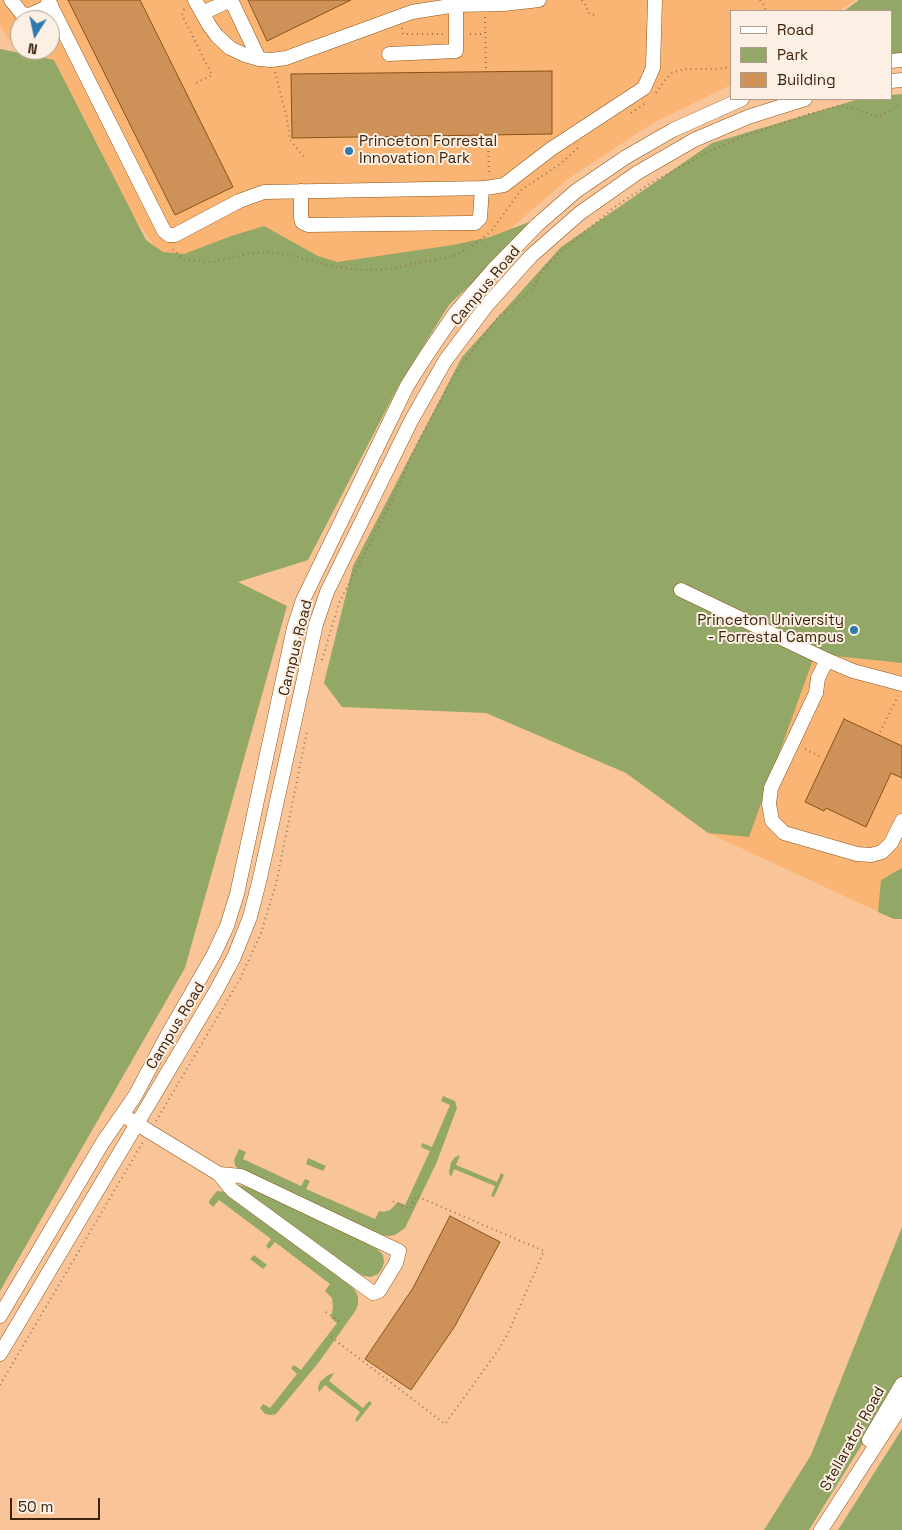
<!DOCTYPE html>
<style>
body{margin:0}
#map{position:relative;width:902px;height:1530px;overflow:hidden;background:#f9c598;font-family:"Space Grotesk",sans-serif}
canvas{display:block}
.legend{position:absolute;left:730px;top:10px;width:162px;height:90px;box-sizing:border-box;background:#fcefe4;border:1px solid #af9d8d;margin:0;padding:6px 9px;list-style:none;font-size:15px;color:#3c230b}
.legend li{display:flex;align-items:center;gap:10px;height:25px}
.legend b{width:25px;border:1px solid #af9d8d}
.north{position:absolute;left:10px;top:10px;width:50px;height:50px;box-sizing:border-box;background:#fcefe4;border:1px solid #af9d8d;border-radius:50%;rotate:190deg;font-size:14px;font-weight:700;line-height:20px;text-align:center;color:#3c230b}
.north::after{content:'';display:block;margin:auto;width:18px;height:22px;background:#3079ad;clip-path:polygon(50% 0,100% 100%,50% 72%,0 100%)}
.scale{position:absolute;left:10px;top:1498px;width:90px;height:22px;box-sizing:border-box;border:2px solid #3c230b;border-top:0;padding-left:6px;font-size:15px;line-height:18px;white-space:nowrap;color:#3c230b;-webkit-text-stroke:4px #fcefe4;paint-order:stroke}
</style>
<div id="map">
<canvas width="902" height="1530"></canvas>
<ul class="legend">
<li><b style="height:6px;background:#fff"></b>Road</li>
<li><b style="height:14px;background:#93a866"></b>Park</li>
<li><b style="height:14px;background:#ce9158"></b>Building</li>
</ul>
<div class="north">N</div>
<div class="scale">50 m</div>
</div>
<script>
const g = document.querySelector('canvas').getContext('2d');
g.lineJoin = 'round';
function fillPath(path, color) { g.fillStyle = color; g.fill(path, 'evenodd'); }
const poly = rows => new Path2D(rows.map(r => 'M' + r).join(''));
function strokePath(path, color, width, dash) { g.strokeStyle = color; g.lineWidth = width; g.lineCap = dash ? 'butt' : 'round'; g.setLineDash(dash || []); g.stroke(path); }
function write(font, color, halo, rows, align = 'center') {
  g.font = font + ' "Space Grotesk",sans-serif'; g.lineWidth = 4; g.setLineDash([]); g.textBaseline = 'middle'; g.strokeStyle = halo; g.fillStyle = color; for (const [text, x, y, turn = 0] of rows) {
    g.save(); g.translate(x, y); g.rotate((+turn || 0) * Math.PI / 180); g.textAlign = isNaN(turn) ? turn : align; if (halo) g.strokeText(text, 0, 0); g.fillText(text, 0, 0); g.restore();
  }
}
fillPath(poly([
 [0,0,855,0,839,11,731,11,731,85,653,123,568,179,456,276,174,274,0,26],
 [20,20,50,20,50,50,20,50],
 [902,428,902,901,894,919,708,833]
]), '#fab575');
fillPath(poly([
 [859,0,902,0,902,55,891,56,891,11,844,11],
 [0,49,54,60,146,240,163,252,184,254,231,236,264,226,318,256,337,262,453,245,490,237,537,219,449,305,399,385,308,560,238,582,287,606,185,968,0,1291],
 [902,94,902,663,815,654,749,837,708,833,626,773,486,713,342,707,324,683,353,566,462,357,561,247,712,143,859,99,891,99,891,95],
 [902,868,902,919,894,919,878,912,881,880],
 [443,1096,455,1101,457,1108,436,1164,405,1228,395,1235,389,1236,381,1235,238,1169,235,1165,234,1160,239,1149,246,1152,243,1159,301,1186,305,1179,310,1181,306,1189,375,1219,379,1211,384,1212,390,1210,398,1202,405,1205,430,1151,421,1147,422,1143,432,1147,450,1105,441,1101],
 [460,1155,456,1165,497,1182,501,1173,504,1175,494,1197,491,1196,495,1186,454,1169,451,1177,449,1173,451,1162,455,1157],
 [308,1158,326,1166,323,1171,306,1164],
 [236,1184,250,1188,339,1228,377,1249,383,1255,384,1262,382,1269,378,1274,371,1277,364,1276,351,1270,236,1186],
 [217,1191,226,1192,352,1287,356,1292,358,1297,358,1304,356,1310,319,1362,276,1414,271,1415,265,1414,260,1408,263,1404,270,1408,297,1374,291,1368,294,1365,301,1370,337,1323,331,1318,333,1307,332,1298,325,1291,330,1284,275,1242,269,1249,266,1246,271,1239,219,1200,213,1207,209,1203,209,1201],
 [902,1227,902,1380,809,1530,764,1530,811,1455],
 [254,1255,267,1265,263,1269,250,1259],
 [334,1373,329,1381,363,1408,369,1401,372,1403,357,1422,355,1420,360,1412,325,1385,319,1392,318,1388,320,1382,328,1375],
 [902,1429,902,1530,838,1530]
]), '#93a866');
const building = poly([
 [68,0,140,0,233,187,175,215,68,0],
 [248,0,351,0,267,41,248,0],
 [552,71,552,134,292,138,291,74,552,71],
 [844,719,902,746,902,778,891,773,866,827,826,808,824,811,805,802,844,719],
 [450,1216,500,1242,455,1326,411,1390,365,1359,413,1288,450,1216]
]);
fillPath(building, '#ce9158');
strokePath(building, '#8b5314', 1);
const minor = poly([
 [11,0,22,14,30,15,51,5],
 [48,0,164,231,169,235,175,235,239,201,264,192,486,188,504,185,551,149,644,88,653,68,655,0],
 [195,0,209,25,217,36,230,48,245,55,259,59,271,60,286,58,412,12,456,5,504,4,539,0],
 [231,0,259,59],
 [202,13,231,0],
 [389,54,456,51,456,5],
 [891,61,902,60],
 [891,81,902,80],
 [301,191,301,218,302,222,308,225,468,223,475,223,480,218,482,188],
 [681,590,827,660],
 [902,684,853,671,827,660,818,678,816,693,771,788,769,804,772,821,784,833,857,854,871,855,882,852,891,843,902,821],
 [129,1119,219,1174,232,1190,373,1293,379,1291,396,1263,399,1251,241,1176,219,1174],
 [0,1316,103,1142,135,1096,168,1034,214,954,227,926,237,894,289,651,294,628,303,600,407,386,424,359,456,312,492,271,537,225,576,191,626,157,673,130,742,99],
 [0,1354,216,991,234,957,250,917,260,878,316,624,327,592,353,539,411,421,445,361,487,305,531,256,580,213,637,173,694,140,748,117,805,99],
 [869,1440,902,1384],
 [821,1530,902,1405]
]);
strokePath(minor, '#8d5517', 15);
strokePath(poly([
 [582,0,587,8,587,12,597,16],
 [760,0,765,7,766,11],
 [184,9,182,15,212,75,194,84],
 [485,17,486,70],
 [402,28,403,34,443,34],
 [470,34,485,34],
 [275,72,286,114,290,140,304,157],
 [656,93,665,80,672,73,683,69,718,69,731,67],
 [631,113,646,103],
 [488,136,489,175],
 [173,249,183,259,198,261,213,262,251,253,271,252,289,255,332,266,351,269,369,270,387,269,444,258,456,255,478,242,492,230,521,190,560,164,579,147],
 [322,660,339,603,392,500,416,446,455,374,499,316,509,309,534,287,542,271,557,255,616,206,651,183,708,152,742,137,809,114,839,106,855,109,878,117,902,104],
 [880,732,898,696],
 [805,749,823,758],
 [156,1121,240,979,261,933,276,884,307,731],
 [326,1312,340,1322],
 [331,1337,445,1424,499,1349,508,1333,544,1251,416,1196,410,1209,390,1200],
 [0,1385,143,1142]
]), '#997350', 2, [1, 4]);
strokePath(minor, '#fff', 14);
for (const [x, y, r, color] of [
 [349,151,5,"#3079ad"],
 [854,630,5,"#3079ad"]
]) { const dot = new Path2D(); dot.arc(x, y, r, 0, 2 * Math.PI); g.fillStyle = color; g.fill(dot); strokePath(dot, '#fcefe4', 2); }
write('15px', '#3c230b', '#fcefe4', [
 ["Princeton Forrestal",359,142],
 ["Innovation Park",359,159],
 ["Princeton University",844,621,"right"],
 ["- Forrestal Campus",844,638,"right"]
], 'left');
write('15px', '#3c230b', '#fcefe4', [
 ["Campus Road",486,286,-50],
 ["Campus Road",296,648,-76],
 ["Campus Road",176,1026,-59],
 ["Stellarator Road",853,1439,-61]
]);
</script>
